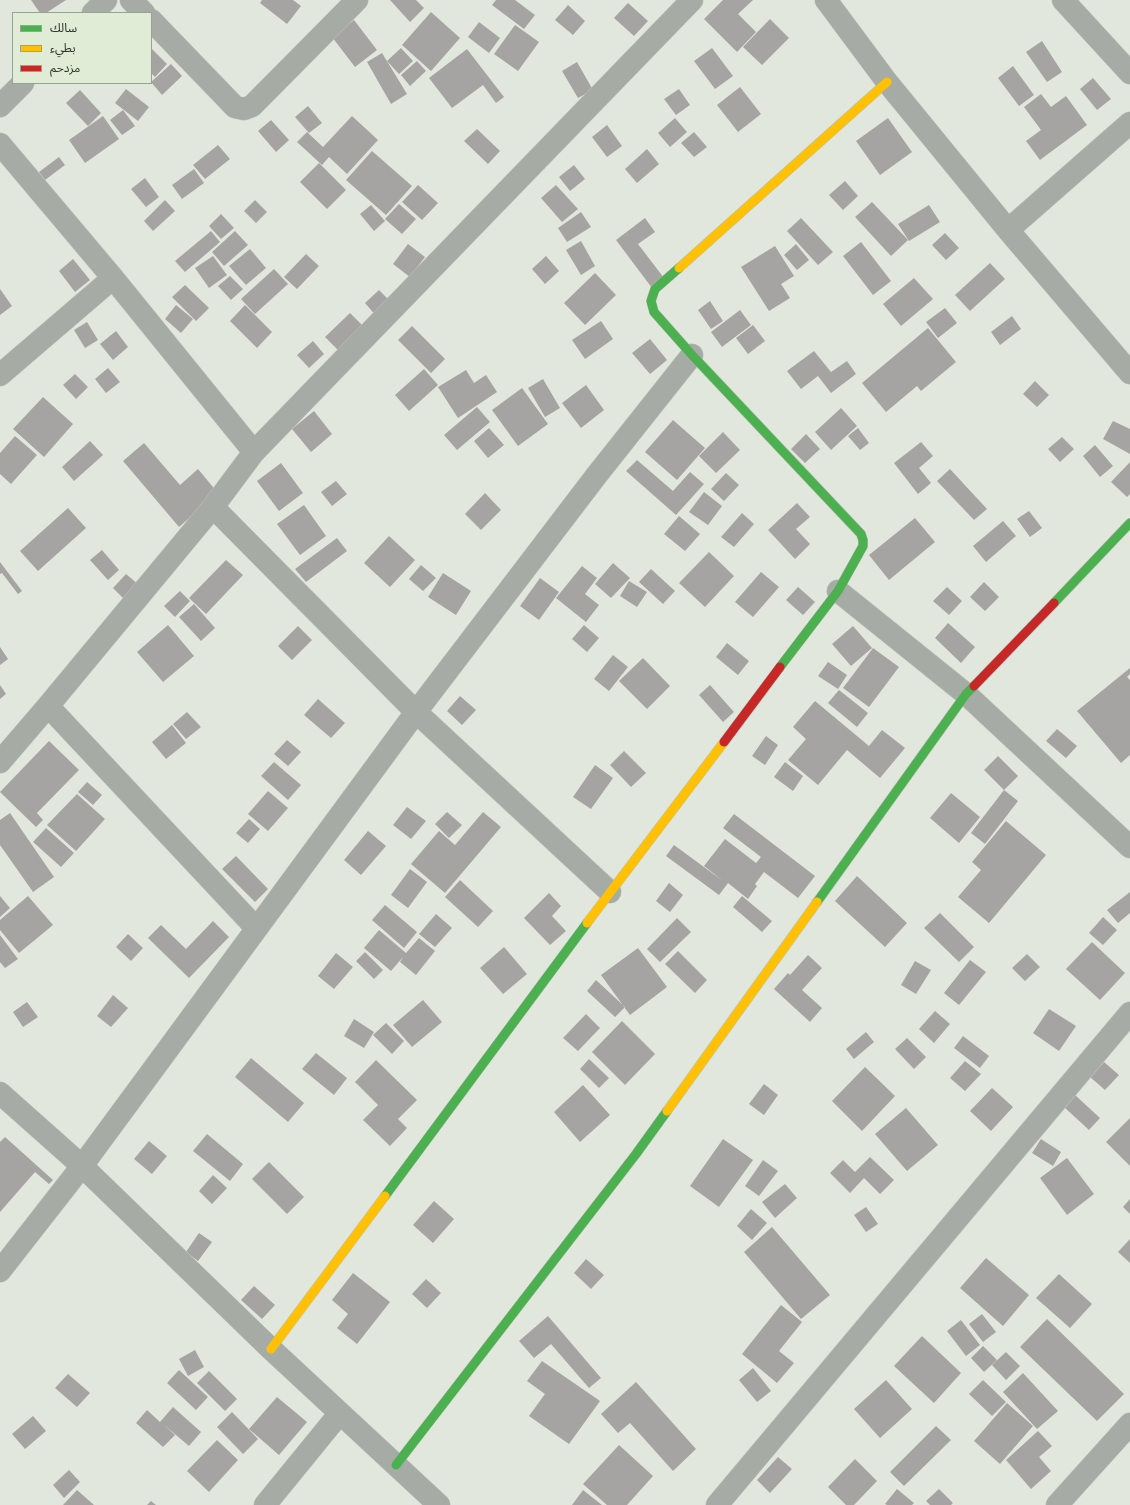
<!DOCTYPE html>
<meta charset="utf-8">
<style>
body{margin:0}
#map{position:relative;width:1130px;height:1505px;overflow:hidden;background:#e1e7dc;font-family:Arial,"Noto Sans Arabic",sans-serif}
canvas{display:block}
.legend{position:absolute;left:12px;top:12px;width:140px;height:72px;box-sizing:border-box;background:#e1ecd7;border:1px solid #99a292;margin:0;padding:5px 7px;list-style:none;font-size:12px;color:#2e322a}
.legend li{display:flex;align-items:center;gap:8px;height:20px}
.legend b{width:20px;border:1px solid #99a292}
</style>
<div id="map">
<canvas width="1130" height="1505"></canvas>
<ul class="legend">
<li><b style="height:5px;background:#4caf50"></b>سالك</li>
<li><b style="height:5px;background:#ffc107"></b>بطيء</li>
<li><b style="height:5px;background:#c62828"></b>مزدحم</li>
</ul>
</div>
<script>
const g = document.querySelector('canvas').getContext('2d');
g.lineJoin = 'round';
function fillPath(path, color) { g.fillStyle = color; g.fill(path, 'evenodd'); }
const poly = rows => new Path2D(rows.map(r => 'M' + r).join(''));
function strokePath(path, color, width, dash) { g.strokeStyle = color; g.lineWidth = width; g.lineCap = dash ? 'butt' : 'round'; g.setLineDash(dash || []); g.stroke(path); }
fillPath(poly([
 [31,0,66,0,46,13,40,13],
 [262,0,293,0,301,6,287,24,260,3],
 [390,0,416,0,424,8,410,22],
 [496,0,515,0,535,15,524,29,492,5],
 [723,0,753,0,738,14,756,32,737,52,704,19],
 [628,3,648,21,634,36,614,18],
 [568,5,585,21,573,35,555,20],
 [431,12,460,38,431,71,402,45],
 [770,19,789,38,762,65,743,47],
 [354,20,377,50,355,67,332,37],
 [479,22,500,38,489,53,468,37],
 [515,25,539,42,518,71,494,54],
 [1042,41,1062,72,1047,82,1026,52],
 [151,48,167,64,155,77,151,73],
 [401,48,413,61,399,74,387,61],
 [712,48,733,76,715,89,694,61],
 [467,49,504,97,496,103,483,85,452,108,429,78],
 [382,53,407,94,391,104,367,62],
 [417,61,426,71,410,86,401,75],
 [577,62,593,90,578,98,562,71],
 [171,64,182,76,162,95,151,82],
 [1013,66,1034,95,1019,106,998,78],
 [1093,78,1111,99,1097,110,1080,89],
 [740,87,761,114,738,132,717,105],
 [126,89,149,107,138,121,115,103],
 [679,89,690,105,676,115,664,99],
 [80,90,101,113,88,126,66,103],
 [1041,94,1051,107,1066,96,1087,125,1040,160,1026,141,1041,130,1024,107],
 [308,106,322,123,309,133,295,117],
 [123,110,135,126,122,135,110,120],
 [103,116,119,139,85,163,69,140],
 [352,116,378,140,347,174,329,157,322,165,297,142,307,132,323,147],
 [675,118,687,132,670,147,658,133],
 [888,118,912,152,880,175,856,141],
 [271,120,289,140,276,152,258,131],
 [607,125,622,146,607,157,592,137],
 [477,129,500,151,488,164,464,141],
 [694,132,707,147,694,157,681,143],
 [218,145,230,159,205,179,193,165],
 [647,149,659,164,637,183,625,169],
 [372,151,412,186,386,215,346,180],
 [59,157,65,165,45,180,39,172],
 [319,163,346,190,327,209,300,182],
 [574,165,585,179,570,191,559,177],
 [194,169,204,183,182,199,172,185],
 [145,178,159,197,146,207,131,189],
 [845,181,858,196,843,210,829,195],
 [418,185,438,203,422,220,402,202],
 [556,185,578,209,562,222,541,198],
 [165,200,175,211,153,231,144,221],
 [255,200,267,212,256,223,244,211],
 [872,202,908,240,891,256,855,217],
 [399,204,416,219,402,234,385,219],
 [371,205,385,221,374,231,360,214],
 [929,205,940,222,909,241,898,224],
 [581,212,591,227,567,242,558,228],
 [221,214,234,228,221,239,209,226],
 [645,218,655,232,638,244,664,278,652,288,616,240],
 [801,218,833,252,818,265,787,231],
 [211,231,220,242,185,272,175,261],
 [235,231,248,245,224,266,212,252],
 [945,233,959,248,946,260,932,245],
 [581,241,595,266,581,275,566,250],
 [861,242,891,281,873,295,843,256],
 [408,244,425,257,410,277,393,264],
 [796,244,809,260,797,270,784,255],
 [775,246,794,276,781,284,790,298,769,311,741,267],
 [250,249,266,268,246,285,229,266],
 [306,254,319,266,297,289,284,277],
 [213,256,227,275,209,288,195,268],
 [546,256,559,271,545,284,532,269],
 [73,259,90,280,75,292,59,271],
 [990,263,1005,279,970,311,955,295],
 [274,269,288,284,255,314,241,299],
 [595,273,616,295,585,325,564,303],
 [230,276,243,289,231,300,218,286],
 [914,278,933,299,901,326,883,304],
 [185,285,209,308,196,321,172,297],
 [0,289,12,306,0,315],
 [379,290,392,303,377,317,365,303],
 [710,301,723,321,711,329,698,310],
 [176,305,193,319,181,333,165,319],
 [245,305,272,332,257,348,230,321],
 [945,308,957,323,938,338,926,322],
 [740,310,751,325,722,347,711,332],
 [350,313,366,329,341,353,325,337],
 [1012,316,1021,329,1000,345,991,332],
 [601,321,613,339,585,359,572,340],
 [87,322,98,340,85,348,74,330],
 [753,325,765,341,748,354,736,338],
 [412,326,445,359,431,373,398,340],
 [928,328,956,362,921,391,917,386,886,412,862,383],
 [116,331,128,347,113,360,100,344],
 [650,339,667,360,650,374,632,353],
 [313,341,324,354,309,368,297,355],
 [814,351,831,372,847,361,856,374,831,393,818,376,801,389,787,371],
 [108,368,120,382,106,393,95,379],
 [424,369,438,385,409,411,395,395],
 [466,370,474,383,486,375,497,392,458,418,438,387],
 [75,374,88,387,76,399,63,385],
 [543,379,560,408,545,417,528,388],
 [1035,381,1049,395,1037,407,1023,394],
 [586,385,604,410,581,428,562,403],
 [522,388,548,424,518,446,492,410],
 [43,397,73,424,44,457,13,429],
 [477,407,490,422,457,450,444,435],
 [841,408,857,426,831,450,815,432],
 [314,411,332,434,311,452,292,429],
 [673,420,705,448,677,480,645,452],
 [1113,421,1130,429,1130,454,1103,439],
 [489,428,504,445,488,458,474,441],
 [858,428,869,443,860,450,848,436],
 [723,432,740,450,716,473,699,456],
 [806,434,820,449,805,463,791,449],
 [15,436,37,455,11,484,0,474,0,453],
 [1062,437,1074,449,1060,462,1048,449],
 [90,441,103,455,74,481,62,467],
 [921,442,933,456,919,468,931,483,918,494,894,463],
 [144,443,180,485,198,469,218,493,179,527,123,461],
 [1095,445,1113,466,1100,477,1083,456],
 [637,460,673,491,690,472,704,484,676,515,626,471],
 [1130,462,1130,494,1127,497,1111,482],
 [281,463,303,493,279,511,257,481],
 [950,469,987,509,974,520,937,481],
 [726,473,739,485,724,501,711,489],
 [336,481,347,494,332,506,321,492],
 [704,492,722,506,708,525,689,512],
 [485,493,501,510,481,530,465,514],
 [797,503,810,517,796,529,810,544,795,559,768,530],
 [304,505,326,536,300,555,277,524],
 [68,508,86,528,38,571,20,551],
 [1029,511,1042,528,1030,537,1017,519],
 [742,513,754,524,734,547,721,537],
 [679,516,700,534,685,551,664,534],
 [915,518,935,542,889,580,869,555],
 [1003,521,1016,536,986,562,973,546],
 [389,536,415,560,390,587,364,563],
 [337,538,347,551,306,582,295,569],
 [102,550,119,570,108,580,90,560],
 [709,552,734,576,705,607,679,583],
 [226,560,243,575,206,614,189,598],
 [0,562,22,591,18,594,2,573,0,574],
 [613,563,630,578,611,598,595,584],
 [421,565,436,578,423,591,409,579],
 [582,566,597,578,585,594,599,605,586,622,556,598],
 [651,569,675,591,663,604,639,582],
 [761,572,779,587,753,617,735,602],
 [443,573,471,591,456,615,428,597],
 [126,574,139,585,125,600,113,588],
 [540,578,559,592,539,620,520,606],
 [629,581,647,592,637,607,620,596],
 [984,582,999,597,985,611,970,597],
 [798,587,815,602,803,615,786,600],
 [947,587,962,601,949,615,933,601],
 [180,591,190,601,175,617,164,606],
 [194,604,215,628,201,641,179,617],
 [948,623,975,647,961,663,935,638],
 [168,625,194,656,163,682,137,652],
 [584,625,599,638,587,652,572,639],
 [298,626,312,640,292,660,278,646],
 [853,626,872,648,851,666,832,644],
 [727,643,749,661,738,675,716,657],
 [0,647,8,659,0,665],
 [873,648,899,667,869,707,843,688],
 [613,655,628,667,609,691,594,679],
 [643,658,670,686,647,709,619,681],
 [828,662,847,675,838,689,818,676],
 [1130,668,1130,674,1127,677,1130,680,1130,755,1121,763,1077,711],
 [0,685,6,694,0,699],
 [710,685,734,712,723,722,699,695],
 [839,690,868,713,857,727,828,703],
 [460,696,476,710,462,725,447,711],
 [318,699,345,723,331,738,304,715],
 [815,701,869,746,882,730,905,748,880,778,847,750,818,785,788,760,806,739,793,727],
 [187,712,201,727,186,739,173,724],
 [172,725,186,743,166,759,152,742],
 [1057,729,1077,746,1066,758,1046,741],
 [766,736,778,745,765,765,752,756],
 [287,740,301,752,288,766,274,754],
 [49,741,79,770,37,813,43,820,36,827,0,792],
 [624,751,646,773,631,787,610,765],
 [998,756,1018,776,1004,790,984,770],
 [274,762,301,785,288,800,261,776],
 [785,762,803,776,793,791,774,777],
 [595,765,613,778,591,809,573,797],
 [87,782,102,795,93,805,78,792],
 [1004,790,1018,801,985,844,971,833],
 [268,791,288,808,268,831,248,814],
 [951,793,980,817,959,843,930,818],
 [77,794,105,819,76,851,47,825],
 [407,807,426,821,411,839,393,825],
 [447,812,462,825,449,838,435,824],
 [483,812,501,827,445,893,411,864,439,831,455,845],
 [10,813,54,877,33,892,0,845,0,820],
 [734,814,815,876,798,898,764,872,755,884,757,886,748,899,728,883,719,895,666,856,674,845,723,881,704,866,725,839,756,863,761,857,723,828],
 [249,819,260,829,248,843,236,833],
 [1006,821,1046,855,989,923,958,897,981,870,972,862],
 [46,828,74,853,61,867,33,842],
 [368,831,386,846,361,875,344,860],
 [236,856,268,889,255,902,222,869],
 [410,869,427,882,408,908,391,895],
 [857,876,907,923,885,947,835,901],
 [460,880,493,911,478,927,445,897],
 [669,883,683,895,670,912,656,901],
 [1130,892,1130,913,1118,923,1107,910],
 [549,893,561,906,552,916,566,931,550,945,524,918],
 [0,896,10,908,0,917],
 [28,896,53,925,19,953,0,930,0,920],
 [742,896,772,921,762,932,733,907],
 [385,905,417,932,404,948,372,920],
 [940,913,974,947,959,962,924,928],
 [436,914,452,928,435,947,419,934],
 [1103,917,1117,930,1103,945,1089,933],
 [677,918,691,932,660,962,647,949],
 [213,921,229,937,189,978,148,938,161,925,186,949],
 [379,930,406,953,419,938,435,951,416,975,400,962,403,957,391,971,364,948],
 [128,934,143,948,131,961,116,947],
 [0,935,18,959,5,968,0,962],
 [1092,942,1125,973,1100,1000,1066,969],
 [504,947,527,974,503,994,480,968],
 [638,948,667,987,630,1015,601,975],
 [678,951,707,980,695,993,665,964],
 [365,952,383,970,374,979,356,961],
 [336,953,353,967,334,989,318,976],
 [1027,954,1040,967,1025,981,1012,968],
 [808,955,822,968,802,990,822,1008,810,1022,774,989,788,973,790,975],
 [970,960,986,972,959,1005,944,993],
 [915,961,931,970,916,994,901,985],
 [596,980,625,1007,615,1017,587,991],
 [113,995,128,1008,111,1027,97,1016],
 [423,1000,442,1022,412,1047,393,1025],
 [27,1002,38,1017,23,1027,13,1012],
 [1049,1009,1076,1026,1059,1051,1033,1033],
 [935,1011,950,1024,934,1043,919,1029],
 [586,1014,600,1028,578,1051,563,1038],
 [354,1019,374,1032,364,1048,344,1036],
 [622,1021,655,1054,625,1085,592,1052],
 [386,1023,404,1041,392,1054,373,1035],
 [866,1032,874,1042,854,1059,846,1049],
 [963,1036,989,1056,980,1068,954,1048],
 [907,1038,926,1057,914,1069,895,1049],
 [316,1053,347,1078,334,1095,302,1069],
 [251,1058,304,1103,288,1122,235,1077],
 [589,1059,609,1078,599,1088,580,1069],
 [376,1060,417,1100,398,1119,407,1128,390,1146,363,1120,378,1105,355,1082],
 [965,1061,981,1074,965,1091,950,1078],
 [1104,1062,1119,1075,1105,1090,1090,1077],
 [865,1067,895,1096,862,1131,832,1101],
 [764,1084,778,1095,764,1115,749,1104],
 [583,1085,610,1115,580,1142,554,1112],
 [992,1088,1013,1107,991,1131,970,1111],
 [1075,1095,1100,1118,1089,1130,1064,1107],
 [906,1108,938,1145,907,1171,875,1134],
 [1130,1118,1130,1166,1106,1142],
 [207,1134,243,1164,230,1181,193,1151],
 [5,1137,53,1180,49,1184,35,1172,0,1212,0,1142],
 [723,1139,753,1160,719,1207,690,1186],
 [1041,1139,1061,1152,1053,1166,1032,1153],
 [149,1141,167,1156,152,1174,134,1159],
 [870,1157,894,1180,880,1194,864,1178,850,1193,830,1173,843,1160,855,1172],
 [1067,1158,1094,1194,1067,1215,1040,1178],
 [763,1160,778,1171,759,1196,745,1186],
 [269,1162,304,1197,287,1214,252,1179],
 [213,1175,227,1188,212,1204,199,1191],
 [785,1184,797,1198,775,1218,762,1202],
 [1130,1199,1130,1214,1123,1207],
 [434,1201,454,1219,433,1243,413,1225],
 [866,1207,878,1224,866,1232,854,1215],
 [751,1209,767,1223,752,1240,737,1226],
 [772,1227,830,1295,801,1319,744,1252],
 [199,1233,212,1242,198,1261,186,1252],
 [1130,1239,1130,1263,1118,1252],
 [986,1258,1029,1295,1003,1326,960,1288],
 [586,1259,604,1275,591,1289,574,1273],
 [353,1273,390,1302,357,1344,337,1328,348,1314,332,1300],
 [1059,1274,1092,1304,1070,1328,1036,1298],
 [426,1279,441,1293,427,1308,412,1294],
 [254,1286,275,1305,262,1319,241,1300],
 [781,1305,802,1322,779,1351,794,1363,777,1383,742,1354],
 [982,1314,996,1332,983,1342,969,1324],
 [548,1316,601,1378,589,1388,551,1344,534,1358,519,1341],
 [1047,1319,1124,1394,1097,1421,1020,1347],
 [961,1320,980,1345,966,1356,947,1331],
 [922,1336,961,1373,934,1403,894,1366],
 [983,1346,997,1360,984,1372,971,1358],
 [195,1350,204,1367,188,1376,179,1359],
 [1006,1352,1020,1366,1006,1380,992,1365],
 [542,1361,600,1401,569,1444,529,1416,545,1394,527,1381],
 [753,1368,771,1391,757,1402,739,1380],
 [179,1370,208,1397,196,1410,167,1383],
 [209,1371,237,1399,225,1411,197,1383],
 [1023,1373,1058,1411,1037,1429,1003,1392],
 [68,1374,90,1393,77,1407,55,1388],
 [886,1380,912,1409,880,1438,854,1409],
 [983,1380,1006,1402,992,1416,969,1394],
 [636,1382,696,1449,673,1471,630,1423,618,1433,601,1414],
 [277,1397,307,1422,279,1455,249,1429],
 [1007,1403,1033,1426,1000,1464,974,1441],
 [173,1407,201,1432,189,1446,163,1424,175,1435,163,1447,136,1423,147,1410,160,1422],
 [232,1412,258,1439,243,1454,217,1427],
 [33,1416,46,1431,25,1449,12,1434],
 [936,1426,951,1440,904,1486,890,1472],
 [1038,1431,1052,1446,1039,1457,1051,1471,1031,1489,1006,1460],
 [217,1440,238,1460,209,1492,187,1471],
 [619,1445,653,1476,627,1505,607,1505,583,1484],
 [778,1457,792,1469,770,1493,757,1480],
 [855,1459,877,1481,854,1505,846,1505,828,1487],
 [69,1470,80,1482,64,1498,53,1485],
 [897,1489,914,1503,912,1505,887,1505,885,1504],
 [939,1489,953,1503,951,1505,930,1505,926,1501],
 [77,1490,94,1505,63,1505],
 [583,1490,602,1505,572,1505],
 [151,1501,156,1505,147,1505]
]), '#a6a4a2');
const street = poly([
 [131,0,144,13],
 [826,0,887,82,1008,230,1130,373],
 [1063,0,1130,73],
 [93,13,106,0],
 [151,20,235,107,244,109,252,106,357,0],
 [0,106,23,83],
 [0,144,113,278,254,452],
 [1008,230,1130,123],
 [0,375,113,278],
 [213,507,416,712,610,892],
 [838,591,966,694,1130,847],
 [48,706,256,928],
 [0,762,48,706,213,507,254,452,692,0],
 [0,1093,82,1166,271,1349,439,1505],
 [0,1271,82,1166,416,712,596,476,692,355],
 [265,1505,340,1413],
 [717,1505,1130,1013],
 [1057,1505,1130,1424]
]);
const fast = poly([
 [679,268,655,289,651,301,654,312,692,355,861,534,863,540,863,546,838,591,780,667],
 [1054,603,1130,523],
 [817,902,966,694,974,686],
 [385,1196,587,923],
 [396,1465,636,1154,667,1111]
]);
const slow = poly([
 [679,268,887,82],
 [587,923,724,742],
 [667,1111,817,902],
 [271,1349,385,1196]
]);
const jam = poly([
 [974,686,1054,603],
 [724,742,780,667]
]);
strokePath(street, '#bdc2b9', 23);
strokePath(fast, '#bdc2b9', 10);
strokePath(slow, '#bdc2b9', 10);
strokePath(jam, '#bdc2b9', 10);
strokePath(street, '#a7aba5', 22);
strokePath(fast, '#4caf50', 9);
strokePath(slow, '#ffc107', 9);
strokePath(jam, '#c62828', 9);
</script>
